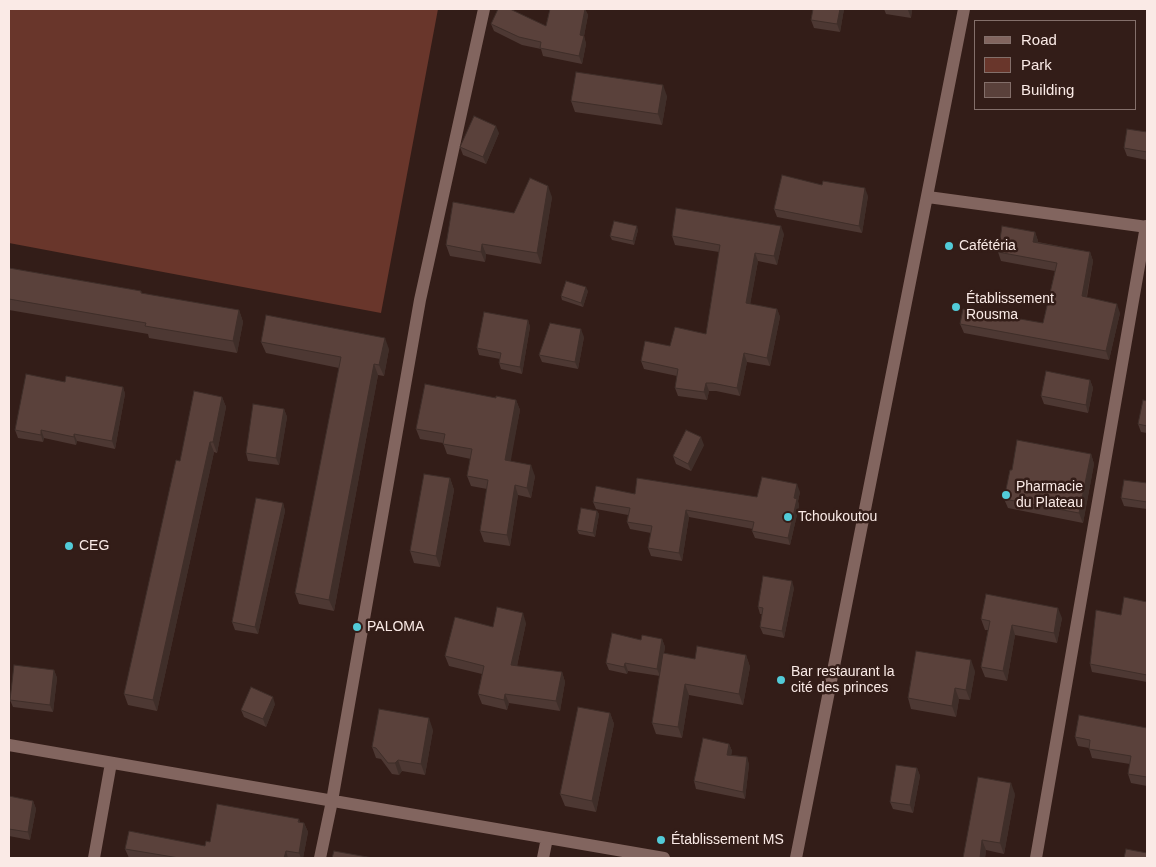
<!DOCTYPE html>
<meta charset="utf-8">
<style>
body{margin:0}
#map{position:relative;width:1156px;height:867px;overflow:hidden;background:#331d18;font-family:Helvetica,sans-serif}
canvas{display:block}
.frame{position:absolute;inset:0;border:10px solid #faeae6;pointer-events:none}
.legend{position:absolute;left:974px;top:20px;width:162px;height:90px;box-sizing:border-box;background:#331d18;border:1px solid #836f6a;margin:0;padding:6px 9px;list-style:none;font-size:15px;color:#faeae6}
.legend li{display:flex;align-items:center;gap:10px;height:25px}
.legend b{width:25px;border:1px solid #836f6a}
</style>
<div id="map">
<canvas width="1156" height="867"></canvas>
<div class="frame"></div>
<ul class="legend">
<li><b style="height:6px;background:#82655f"></b>Road</li>
<li><b style="height:14px;background:#69362b"></b>Park</li>
<li><b style="height:14px;background:#5a413b"></b>Building</li>
</ul>
</div>
<script>
const g = document.querySelector('canvas').getContext('2d');
g.lineJoin = 'round';
function fillPath(path, color) { g.fillStyle = color; g.fill(path, 'evenodd'); }
const poly = rows => new Path2D(rows.map(r => 'M' + r).join(''));
function strokePath(path, color, width, dash) { g.strokeStyle = color; g.lineWidth = width; g.lineCap = dash ? 'butt' : 'round'; g.setLineDash(dash || []); g.stroke(path); }
function write(font, color, halo, rows, align = 'center') {
  g.font = font + ' Helvetica,sans-serif'; g.lineWidth = 5; g.setLineDash([]); g.textBaseline = 'middle'; g.strokeStyle = halo; g.fillStyle = color; for (const [text, x, y, turn = 0] of rows) {
    g.save(); g.translate(x, y); g.rotate((+turn || 0) * Math.PI / 180); g.textAlign = isNaN(turn) ? turn : align; if (halo) g.strokeText(text, 0, 0); g.fillText(text, 0, 0); g.restore();
  }
}
fillPath(poly([
 [9,9,438,9,381,313,9,243]
]), '#69362b');
strokePath(poly([
 [928,197,1147,227],
 [9,745,664,858],
 [94,858,111,763],
 [320,858,332,801,420,300,484,9],
 [543,858,547,838],
 [796,858,964,9],
 [1036,858,1146,226]
]), '#82655f', 12);
fillPath(poly([
 [550,9,585,9,588,15,584,36,586,44,582,64,543,56,541,49,522,45,494,31,491,24,546,26],
 [844,9,840,32,814,28,811,20],
 [884,9,912,9,911,18,886,14],
 [667,96,662,125,575,112,571,101],
 [1147,132,1147,160,1127,156,1124,148],
 [499,133,486,164,463,155,460,147],
 [868,196,862,233,777,217,774,209],
 [552,197,541,264,486,254,485,262,450,256,446,245,514,213],
 [638,230,634,245,612,240,610,236],
 [1035,232,1038,241,1038,242,1090,252,1093,261,1087,297,1120,313,1109,360,964,333,960,324,1043,323,1055,271,1001,261,998,252],
 [784,234,777,265,758,261,750,304,777,309,780,317,770,366,747,362,740,396,716,391,709,391,707,400,678,396,675,388,677,376,644,369,641,361,670,346,706,334,719,252,675,245,672,236],
 [9,268,141,291,142,294,239,310,243,322,237,353,149,338,148,334,9,310],
 [588,291,583,307,562,300,561,296],
 [528,320,530,327,522,374,501,369,499,363,500,359,479,355,477,348],
 [584,337,578,369,542,362,539,355],
 [261,342,389,349,384,376,378,375,334,611,299,604,295,593,339,368,266,353],
 [1090,380,1093,388,1088,413,1044,404,1041,396],
 [65,382,123,387,125,394,115,449,77,441,76,445,44,438,43,442,18,438,15,430],
 [222,397,226,407,217,453,214,452,157,711,128,705,124,694,180,461],
 [496,398,516,400,520,410,510,461,535,476,531,498,518,495,510,546,484,542,480,531,487,489,471,486,467,476,471,459,447,454,443,443,420,439,416,429],
 [1147,401,1147,433,1141,432,1138,424],
 [284,409,287,417,279,465,248,461,246,453],
 [704,445,691,471,676,464,673,456],
 [1091,454,1094,464,1083,523,1008,508,1004,499,1012,470],
 [450,478,454,490,440,567,414,563,410,551],
 [1147,483,1147,509,1124,506,1121,498],
 [800,492,798,501,799,506,790,545,755,538,752,531,753,529,689,517,682,561,651,556,648,548,651,533,630,529,627,522,628,515,596,509,593,502,635,494,757,497],
 [283,503,285,511,258,634,235,630,232,622],
 [597,511,599,514,595,537,579,534,577,530],
 [794,588,784,638,763,634,760,627,762,614,760,614,758,607],
 [1147,602,1147,682,1092,672,1090,664,1121,615],
 [1062,618,1057,643,1015,635,1007,681,985,677,981,667,988,630,985,630,981,619],
 [526,623,517,666,562,672,565,682,560,711,509,703,507,710,482,704,478,694,482,674,449,666,445,656,493,627],
 [662,639,665,647,664,653,695,659,746,655,750,667,743,705,689,695,682,738,656,734,652,723,660,676,628,671,627,674,609,670,606,663,641,640],
 [54,670,57,678,53,712,13,707,10,700],
 [975,671,970,700,959,699,956,717,911,709,908,698],
 [275,704,266,727,244,717,241,710],
 [610,713,614,724,596,812,565,806,560,794],
 [1147,728,1147,786,1131,783,1128,774,1130,764,1092,758,1089,748,1078,746,1075,737],
 [433,730,425,775,402,771,399,775,392,774,381,759,376,758,372,747],
 [729,744,732,751,731,755,747,757,749,765,745,799,696,789,694,781],
 [917,768,920,776,913,813,893,809,890,802],
 [1015,794,1004,854,986,850,985,858,963,858],
 [9,796,33,801,36,809,30,840,9,836],
 [299,819,300,823,304,823,308,832,303,858,129,858,125,849,205,846,210,842]
]), '#4d3833');
fillPath(poly([
 [585,9,588,15,584,36,586,44,582,64,579,56,580,35],
 [840,9,844,9,840,32,837,24],
 [908,9,912,9,911,18,908,10],
 [663,85,667,96,662,125,658,114],
 [496,126,499,133,486,164,483,157],
 [548,186,552,197,541,264,537,253],
 [865,188,868,196,862,233,859,226],
 [637,226,638,230,634,245,633,241],
 [781,226,784,234,777,265,774,256],
 [1035,232,1038,241,1037,251,1033,242],
 [482,244,486,254,485,262,481,252],
 [1090,252,1093,261,1085,304,1082,296],
 [755,253,758,261,749,311,746,303],
 [586,287,588,291,583,307,581,303],
 [1117,304,1120,313,1109,360,1106,351],
 [777,309,780,317,770,366,767,358],
 [239,310,243,322,237,353,233,341],
 [528,320,530,327,522,374,520,367],
 [581,329,584,337,578,369,575,362],
 [385,338,389,349,384,376,379,365],
 [744,353,747,362,740,396,737,388],
 [374,364,378,375,334,611,329,600],
 [1090,380,1093,388,1088,413,1086,405],
 [706,383,709,391,707,400,704,392],
 [123,387,125,394,115,449,112,441],
 [222,397,226,407,217,453,213,442],
 [516,400,520,410,509,471,505,460],
 [284,409,287,417,279,465,276,458],
 [41,430,44,438,43,442,41,435],
 [74,434,77,441,76,445,74,437],
 [701,437,704,445,691,471,688,464],
 [210,442,214,452,157,711,153,700],
 [1091,454,1094,464,1083,523,1079,513],
 [531,465,535,476,531,498,527,488],
 [450,478,454,490,440,567,436,556],
 [797,484,800,492,798,501,799,506,790,545,788,538,794,498],
 [515,485,518,495,510,546,507,535],
 [283,503,285,511,258,634,255,627],
 [686,510,689,517,682,561,679,553],
 [597,511,599,514,595,537,593,533],
 [792,581,794,588,784,638,782,631],
 [1058,608,1062,618,1057,643,1054,633],
 [523,613,526,623,515,675,511,665],
 [1012,625,1015,635,1007,681,1003,671],
 [662,639,665,647,660,676,657,669],
 [746,655,750,667,743,705,739,694],
 [971,660,975,671,970,700,966,690],
 [625,663,628,671,627,674,624,667],
 [54,670,57,678,53,712,50,705],
 [562,672,565,682,560,711,556,701],
 [685,684,689,695,682,738,678,727],
 [955,688,959,699,956,717,952,706],
 [505,694,509,703,507,710,504,700],
 [273,697,275,704,266,727,263,719],
 [610,713,614,724,596,812,592,801],
 [429,718,433,730,425,775,421,764],
 [729,744,732,751,730,763,727,755],
 [747,757,749,765,745,799,743,792],
 [398,760,402,771,399,775,395,763],
 [917,768,920,776,913,813,910,805],
 [1011,783,1015,794,1004,854,1000,843],
 [33,801,36,809,30,840,28,832],
 [304,823,308,832,303,858,301,858,299,853],
 [982,840,986,850,985,858,980,858],
 [286,851,288,858,284,858]
]), '#3f2e29');
const building = poly([
 [498,9,510,9,546,26,550,9,585,9,580,35,584,36,579,56,540,48,541,42,519,37,491,24,498,9],
 [813,9,840,9,837,24,811,20,813,9],
 [576,72,663,85,658,114,571,101,576,72],
 [474,116,496,126,483,157,460,147,474,116],
 [1127,129,1147,132,1147,152,1124,148,1127,129],
 [782,175,822,185,823,181,865,188,859,226,774,209,782,175],
 [530,178,548,186,537,253,482,244,481,252,446,245,453,202,514,213,530,178],
 [676,208,781,226,774,256,755,253,746,303,777,309,767,358,744,353,737,388,712,383,706,383,704,392,675,388,678,369,641,361,645,341,670,346,675,327,706,334,720,245,672,236,676,208],
 [614,221,637,226,633,241,610,236,614,221],
 [1002,226,1035,232,1033,242,1090,252,1082,296,1117,304,1106,351,960,324,963,309,1043,323,1057,263,998,252,1002,226],
 [9,268,141,291,141,293,239,310,233,341,145,326,146,323,9,299,9,268],
 [566,281,586,287,581,303,561,296,566,281],
 [484,312,528,320,520,367,499,363,501,353,477,348,484,312],
 [266,315,385,338,379,365,374,364,329,600,295,593,341,357,261,342,266,315],
 [550,323,581,329,575,362,539,355,550,323],
 [1046,371,1090,380,1086,405,1041,396,1046,371],
 [26,374,65,382,66,376,123,387,112,441,74,434,74,437,41,430,41,435,15,430,26,374],
 [425,384,496,398,496,396,516,400,505,460,531,465,527,488,515,485,507,535,480,531,488,480,467,476,472,449,443,444,445,434,416,429,425,384],
 [194,391,222,397,213,442,210,442,153,700,124,694,176,460,180,461,194,391],
 [1143,400,1147,401,1147,426,1138,424,1143,400],
 [253,404,284,409,276,458,246,453,253,404],
 [686,430,701,437,688,464,673,456,686,430],
 [1017,440,1091,454,1079,513,1004,499,1010,470,1012,470,1017,440],
 [424,474,450,478,436,556,410,551,424,474],
 [762,477,797,484,794,498,797,499,788,538,752,531,754,522,686,510,679,553,648,548,652,526,627,522,630,508,593,502,596,486,635,494,637,478,757,497,762,477],
 [1124,480,1147,483,1147,502,1121,498,1124,480],
 [256,498,283,503,255,627,232,622,256,498],
 [581,508,597,511,593,533,577,530,581,508],
 [763,576,792,581,782,631,760,627,763,608,758,607,763,576],
 [986,594,1058,608,1054,633,1012,625,1003,671,981,667,990,621,981,619,986,594],
 [1124,597,1147,602,1147,675,1090,664,1096,610,1121,615,1124,597],
 [497,607,523,613,511,665,562,672,556,701,505,694,504,700,478,694,484,666,445,656,455,617,493,627,497,607],
 [612,633,641,640,642,635,662,639,657,669,625,663,624,667,606,663,612,633],
 [697,646,746,655,739,694,685,684,678,727,652,723,663,653,695,659,697,646],
 [916,651,971,660,966,690,955,688,952,706,908,698,916,651],
 [14,665,54,670,50,705,10,700,14,665],
 [251,687,273,697,263,719,241,710,251,687],
 [578,707,610,713,592,801,560,794,578,707],
 [379,709,429,718,421,764,398,760,395,763,388,763,376,748,372,747,379,709],
 [1079,715,1147,728,1147,777,1128,774,1131,756,1089,749,1090,740,1075,737,1079,715],
 [703,738,729,744,727,755,747,757,743,792,694,781,703,738],
 [896,765,917,768,910,805,890,802,896,765],
 [978,777,1011,783,1000,843,982,840,980,858,963,858,978,777],
 [9,796,33,801,28,832,9,829,9,796],
 [217,804,299,819,298,822,304,823,299,853,286,851,284,858,179,858,125,849,129,831,205,846,206,841,210,842,217,804],
 [1126,849,1147,853,1147,858,1124,858,1126,849],
 [334,851,373,858,332,858,334,851]
]);
fillPath(building, '#5a413b');
strokePath(building, '#3f2e29', 1);
for (const [x, y, r, color] of [
 [949,246,5,"#52cbd8"],
 [956,307,5,"#52cbd8"],
 [1006,495,5,"#52cbd8"],
 [788,517,5,"#52cbd8"],
 [69,546,5,"#52cbd8"],
 [357,627,5,"#52cbd8"],
 [781,680,5,"#52cbd8"],
 [661,840,5,"#52cbd8"]
]) { const dot = new Path2D(); dot.arc(x, y, r, 0, 2 * Math.PI); g.fillStyle = color; g.fill(dot); strokePath(dot, '#331d18', 2); }
write('14px', '#faeae6', '#331d18', [
 ["Cafétéria",959,246],
 ["Établissement",966,299],
 ["Rousma",966,315],
 ["Pharmacie",1016,487],
 ["du Plateau",1016,503],
 ["Tchoukoutou",798,517],
 ["CEG",79,546],
 ["PALOMA",367,627],
 ["Bar restaurant la",791,672],
 ["cité des princes",791,688],
 ["Établissement MS",671,840]
], 'left');
</script>
